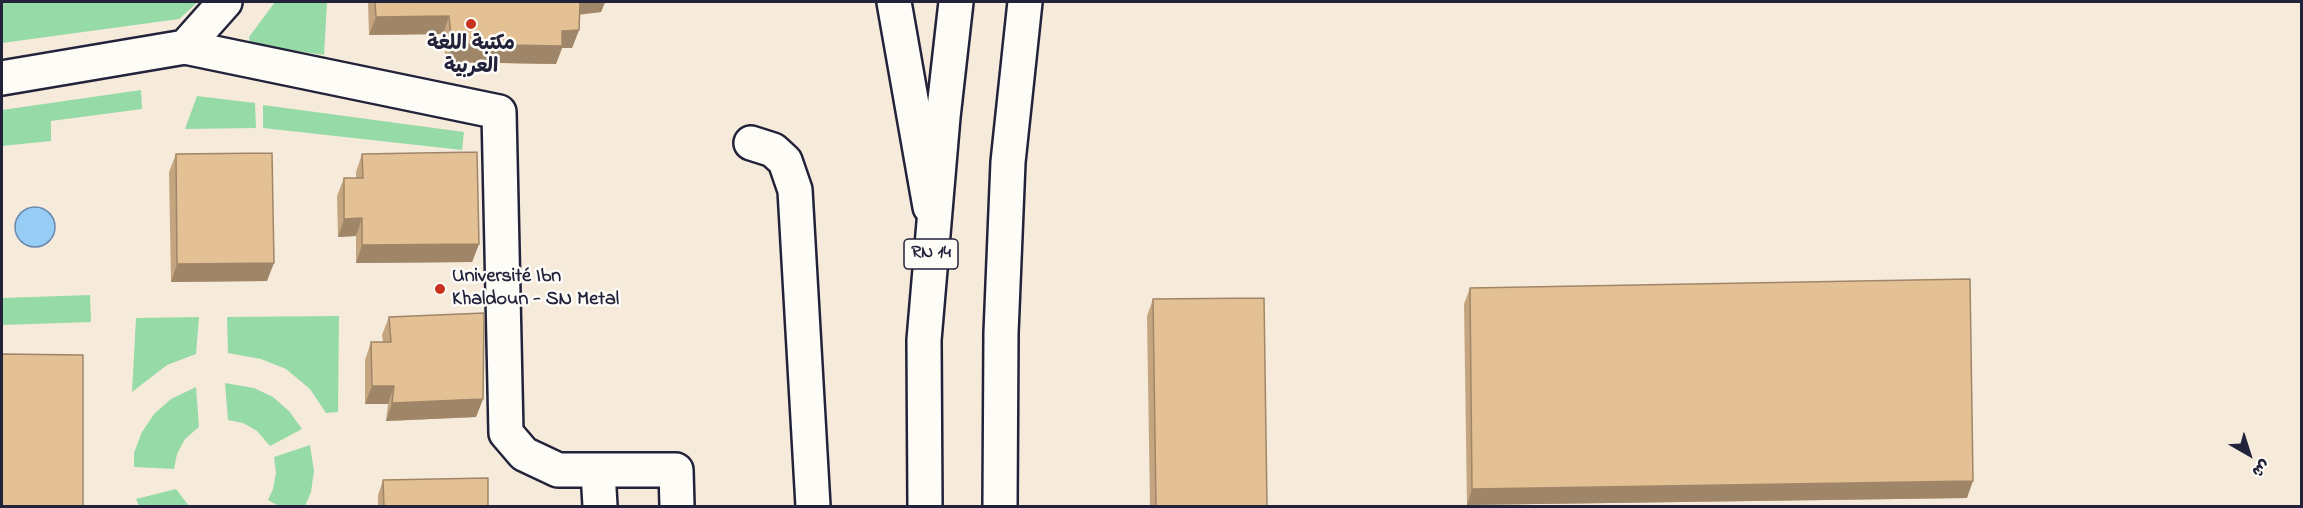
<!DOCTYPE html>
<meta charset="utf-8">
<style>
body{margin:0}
#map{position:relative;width:2303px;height:508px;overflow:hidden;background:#f6eada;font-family:"Indie Flower","Playpen Sans Arabic",sans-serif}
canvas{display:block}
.frame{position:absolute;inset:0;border:3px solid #22223b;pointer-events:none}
.north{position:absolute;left:2219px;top:424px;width:60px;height:60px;-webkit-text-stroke:4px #fdfcf7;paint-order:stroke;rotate:141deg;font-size:16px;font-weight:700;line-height:24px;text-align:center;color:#22223b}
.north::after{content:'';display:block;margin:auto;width:21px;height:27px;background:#22223b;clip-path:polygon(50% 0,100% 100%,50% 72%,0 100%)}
</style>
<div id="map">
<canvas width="2303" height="508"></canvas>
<div class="frame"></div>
<div class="north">ش</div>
</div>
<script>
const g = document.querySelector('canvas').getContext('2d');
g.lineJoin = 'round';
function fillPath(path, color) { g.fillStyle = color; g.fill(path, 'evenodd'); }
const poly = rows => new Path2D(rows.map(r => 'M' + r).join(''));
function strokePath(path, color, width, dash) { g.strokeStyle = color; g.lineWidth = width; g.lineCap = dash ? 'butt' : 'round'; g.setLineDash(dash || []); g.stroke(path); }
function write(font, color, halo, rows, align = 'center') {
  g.font = font + ' "Indie Flower","Playpen Sans Arabic",sans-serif'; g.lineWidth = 5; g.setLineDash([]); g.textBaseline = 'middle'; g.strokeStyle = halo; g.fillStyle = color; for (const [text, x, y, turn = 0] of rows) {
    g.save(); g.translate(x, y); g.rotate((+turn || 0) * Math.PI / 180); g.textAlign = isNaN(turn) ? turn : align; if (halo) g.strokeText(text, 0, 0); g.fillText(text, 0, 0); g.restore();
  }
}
fillPath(poly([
 [2,2,198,2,179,19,2,43],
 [275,2,327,2,324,55,250,44,249,37],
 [141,90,142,109,51,121,51,141,2,146,2,110],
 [197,96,255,103,256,128,185,129],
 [263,105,464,132,462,150,263,128],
 [90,295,91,322,2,325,2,298],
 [339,316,338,412,326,413,310,389,286,369,261,359,228,353,227,317],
 [199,317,196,354,167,365,132,392,136,318],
 [225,383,254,388,273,397,289,411,302,429,270,446,257,431,243,423,228,420],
 [196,387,199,427,185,439,177,454,174,469,134,467,134,453,142,432,154,414,171,399],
 [310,445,314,471,311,492,305,506,279,506,268,500,273,489,276,473,274,457],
 [176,489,189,506,139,506,136,499]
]), '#96dba7');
const water = poly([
 '15 227a20 20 0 1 1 40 0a20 20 0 1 1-40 0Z'
]);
fillPath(water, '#97ccf5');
strokePath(water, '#6888ab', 1.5);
const minor = poly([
 [894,2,930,207],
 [185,47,225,2],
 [2,78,185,47,499,112,506,433,524,454,558,470,676,470,677,506],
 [751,143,773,150,785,161,795,190,813,506],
 [598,471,600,506]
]);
const highway = poly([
 [925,506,924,340,943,117,956,2],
 [1000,506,1001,333,1008,162,1025,2]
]);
strokePath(minor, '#22223b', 38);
strokePath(highway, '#22223b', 38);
strokePath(minor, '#fdfcf7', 33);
strokePath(highway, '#fdfcf7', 33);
fillPath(poly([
 [368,2,605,2,601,12,579,15,579,30,572,48,562,48,556,64,446,62,443,34,369,35],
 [176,154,267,281,171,282,169,172],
 [362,154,479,244,472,262,356,263,356,236,338,237,337,196,344,178,356,178,356,172],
 [1470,288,1967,498,1467,505,1464,304],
 [1153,299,1267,507,1150,507,1147,316],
 [389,317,483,399,476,417,386,421,388,404,365,404,365,360,371,342,383,342,382,335],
 [383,480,488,507,378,507,378,495]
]), '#c4a580');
fillPath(poly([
 [578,2,605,2,601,12,573,15],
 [449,16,443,34,369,35,376,17],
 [579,30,572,48,562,48,556,64,446,62,452,44,562,31],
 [362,218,356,236,338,237,344,219],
 [479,244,472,262,356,263,362,245],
 [274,263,267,281,171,282,177,264],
 [372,386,394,386,388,404,365,404],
 [483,399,476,417,386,421,392,403],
 [1973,481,1967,498,1467,505,1472,489]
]), '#a08668');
const building = poly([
 [375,2,580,2,579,30,562,31,562,46,452,44,449,16,376,17,375,2],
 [477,152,479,244,362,245,362,218,344,219,344,178,363,178,362,154,477,152],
 [272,153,274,263,177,264,176,154,272,153],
 [1970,279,1973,481,1472,489,1470,288,1970,279],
 [1264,298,1267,507,1156,507,1153,299,1264,298],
 [484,313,483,399,392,403,394,386,372,386,371,342,391,342,389,317,484,313],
 [2,354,83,355,83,507,2,507,2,354],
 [488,478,488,507,384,507,383,480,488,478]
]);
fillPath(building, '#e4c095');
strokePath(building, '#a08668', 1.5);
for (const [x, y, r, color] of [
 [471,24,6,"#c8321e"],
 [440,289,6,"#c8321e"]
]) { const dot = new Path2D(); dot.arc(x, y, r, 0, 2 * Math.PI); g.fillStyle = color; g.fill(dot); strokePath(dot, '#fdfcf7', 2); }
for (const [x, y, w] of [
 [931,254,54]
]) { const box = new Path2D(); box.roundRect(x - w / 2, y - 15, w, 30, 4.5); g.fillStyle = '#fdfcf7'; g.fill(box); strokePath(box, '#22223b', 1.5); }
write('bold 18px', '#22223b', null, [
 ["RN 14",931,254]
]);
write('bold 20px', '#22223b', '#fdfcf7', [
 ["مكتبة اللغة",471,46],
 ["العربية",471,69],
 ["Université Ibn",452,278,"left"],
 ["Khaldoun - SN Metal",452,301,"left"]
]);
</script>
